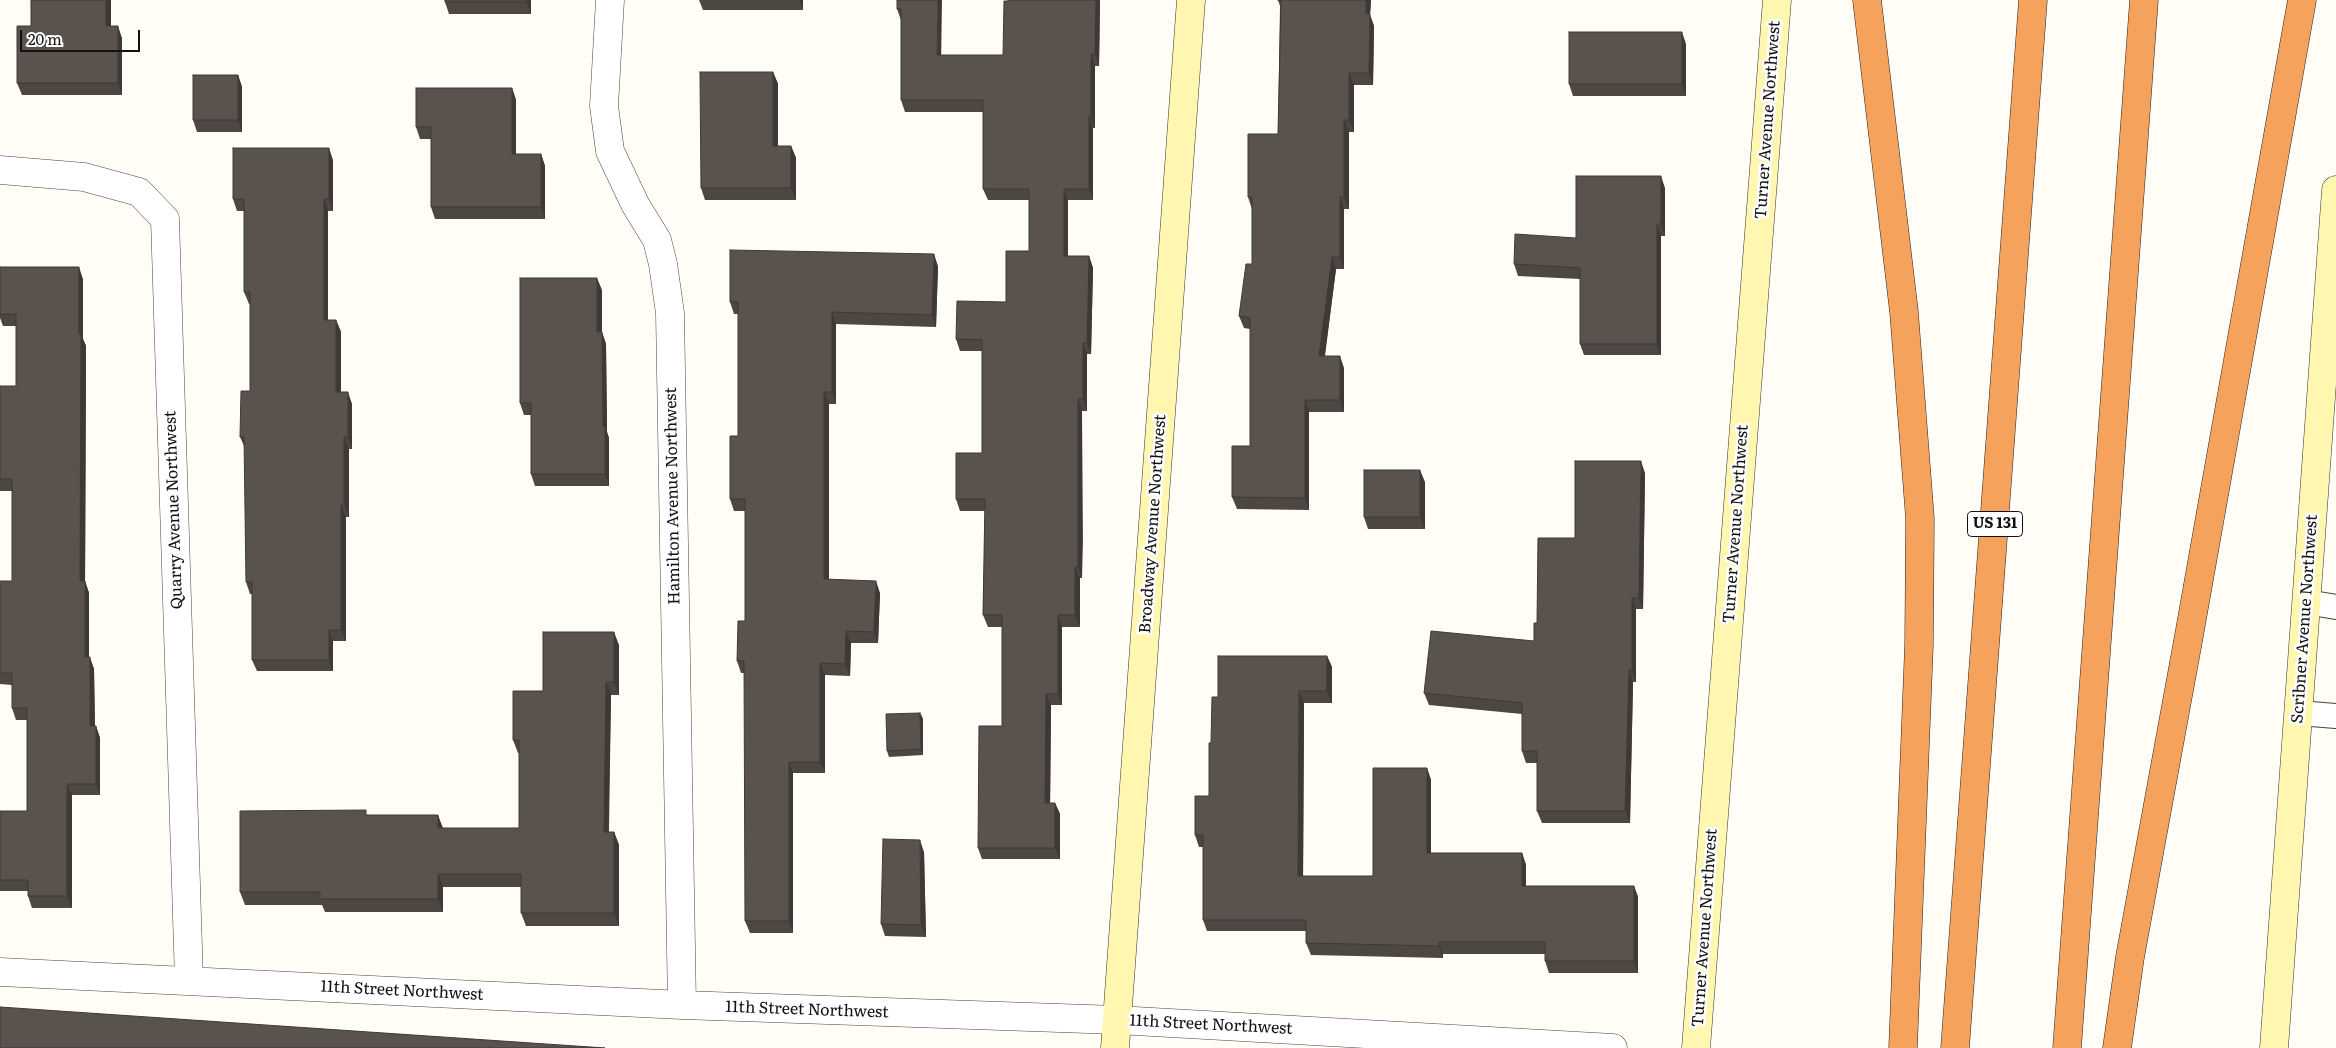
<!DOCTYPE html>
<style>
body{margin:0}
#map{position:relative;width:2336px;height:1048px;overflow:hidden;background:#fffdf5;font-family:Literata,serif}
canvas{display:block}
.scale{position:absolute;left:20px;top:30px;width:120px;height:22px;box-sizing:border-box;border:2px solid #111;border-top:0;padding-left:6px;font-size:15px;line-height:18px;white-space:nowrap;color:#111;-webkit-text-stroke:4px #fff;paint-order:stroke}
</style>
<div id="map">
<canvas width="2336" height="1048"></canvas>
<div class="scale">20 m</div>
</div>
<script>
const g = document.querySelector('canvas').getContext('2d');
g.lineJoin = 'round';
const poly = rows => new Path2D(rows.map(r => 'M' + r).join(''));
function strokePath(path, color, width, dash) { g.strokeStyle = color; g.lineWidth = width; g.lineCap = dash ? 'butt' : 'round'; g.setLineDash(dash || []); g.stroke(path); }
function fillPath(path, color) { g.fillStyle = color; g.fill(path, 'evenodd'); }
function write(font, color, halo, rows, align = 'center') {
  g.font = font + ' Literata,serif'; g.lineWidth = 5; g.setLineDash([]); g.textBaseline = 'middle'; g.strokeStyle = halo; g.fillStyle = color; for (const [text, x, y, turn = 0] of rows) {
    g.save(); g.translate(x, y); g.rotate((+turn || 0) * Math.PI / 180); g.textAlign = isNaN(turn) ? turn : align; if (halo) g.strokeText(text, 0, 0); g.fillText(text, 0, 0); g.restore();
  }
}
const lane = poly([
 [2306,602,2336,607],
 [2299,713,2336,716]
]);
const street = poly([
 [610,0,604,106,610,151,635,204,657,240,663,264,670,313,682,1005],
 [0,170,84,177,139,192,165,219,189,980],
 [0,972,682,1005,1117,1020,1613,1048]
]);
const secondary = poly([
 [1115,1048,1191,0],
 [1696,1048,1777,0],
 [2274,1048,2336,190]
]);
const highway = poly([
 [1867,0,1904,312,1920,519,1919,645,1903,1048],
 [1955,1048,2033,0],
 [2067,1048,2144,0],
 [2117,1048,2130,957,2188,641,2302,0]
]);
strokePath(lane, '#444', 26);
strokePath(street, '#444', 29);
strokePath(secondary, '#333', 29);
strokePath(highway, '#222', 29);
strokePath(lane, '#fff', 24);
strokePath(street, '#fff', 28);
strokePath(secondary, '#fff6b0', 28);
strokePath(highway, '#f5a25d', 28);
fillPath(poly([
 [111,0,111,26,122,38,122,95,22,95,17,83,31,26],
 [531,0,531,14,449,14,445,2],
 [699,0,803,0,803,10,703,10],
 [897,0,941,55,1003,55,1100,0,1099,66,1095,66,1095,128,1093,128,1093,200,1068,200,1068,256,1089,256,1093,268,1091,354,1087,354,1087,411,1082,411,1083,541,1082,578,1080,578,1080,627,1062,627,1062,705,1051,705,1050,803,1055,803,1060,814,1060,859,982,859,978,848,1002,726,1002,627,988,627,983,615,985,511,960,511,956,499,982,453,982,351,960,351,956,339,1006,302,1029,251,1029,200,988,200,983,189,983,112,905,112,901,100,901,20,897,9],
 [1278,0,1371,0,1370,15,1374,26,1373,85,1354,85,1354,132,1349,132,1349,209,1344,209,1344,269,1336,269,1325,356,1344,368,1344,412,1309,412,1309,510,1237,509,1232,497,1250,446,1250,329,1244,328,1239,316,1252,264,1252,209,1248,197,1278,134,1280,6],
 [1686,44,1686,96,1573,96,1569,84],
 [773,72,778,84,778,146,791,146,796,158,796,200,705,200,701,188],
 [238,75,242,87,242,132,197,132,193,120],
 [512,88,516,100,516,154,541,154,545,166,545,219,435,219,431,207,431,139,420,139,416,127],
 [333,160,333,211,328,211,328,320,336,320,341,332,341,392,352,404,352,449,349,449,349,517,346,517,346,641,333,641,333,671,257,671,252,660,252,594,250,594,246,582,245,448,240,437,250,391,250,304,249,304,244,292,244,211,237,211,233,199],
 [1665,188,1665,236,1661,236,1661,355,1584,355,1580,344,1580,279,1518,276,1514,264,1576,238],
 [938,266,936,327,836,324,836,404,829,404,829,579,880,593,878,643,851,643,850,676,825,675,825,773,793,773,793,933,750,933,745,921,745,673,741,673,737,661,745,621,745,511,734,511,730,499,738,436,738,314,734,314,730,302],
 [0,267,83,279,83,339,86,346,85,581,89,593,89,657,94,669,95,726,96,726,100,738,100,795,72,795,72,908,32,908,28,896,28,891,0,891,0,811,27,811,27,720,16,720,12,708,12,685,0,684,0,581,12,581,12,491,0,491,0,386,16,386,16,326,3,326,0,318],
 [602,290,602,332,606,344,607,432,609,438,609,486,535,486,531,474,531,415,524,415,520,403],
 [1645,473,1643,609,1636,609,1636,682,1633,682,1630,823,1542,823,1537,811,1537,763,1526,763,1522,751,1522,714,1429,705,1424,693,1534,641,1537,623,1575,538],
 [1425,482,1425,529,1368,529,1364,517],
 [619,645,619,695,611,695,609,832,614,832,619,845,619,926,526,926,521,913,521,887,443,887,443,912,325,912,322,905,245,905,240,892,368,815,443,828,519,828,519,753,518,753,513,740,543,691],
 [1327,656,1332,667,1332,703,1304,703,1303,876,1373,876,1427,768,1431,780,1431,853,1522,853,1526,865,1526,886,1634,886,1638,897,1638,973,1549,973,1545,961,1545,954,1443,954,1443,958,1311,955,1306,943,1306,931,1207,931,1203,920,1203,847,1199,847,1195,835,1209,796,1211,743],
 [920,713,923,719,923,755,889,757,887,751],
 [924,852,926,937,885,936,881,924]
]), '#4d4742');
fillPath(poly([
 [106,0,111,0,111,38,106,26],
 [527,0,531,0,531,14,527,2],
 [799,0,803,0,803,10],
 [938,0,942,0,941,67,937,55],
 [1096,0,1100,0,1099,66,1095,54],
 [1366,0,1371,0,1370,15,1374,26,1373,85,1369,73,1366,14],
 [118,26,122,38,122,95,118,83],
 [1682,32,1686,44,1686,96,1682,84],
 [1091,54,1095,66,1095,128,1091,116],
 [773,72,778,84,778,158,773,146],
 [1349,73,1354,85,1354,132,1349,120],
 [238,75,242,87,242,132,238,120],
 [512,88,516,100,516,166,512,154],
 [1089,116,1093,128,1093,200,1089,189],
 [1344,120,1349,132,1349,209,1344,197],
 [791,146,796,158,796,200,791,188],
 [329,148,333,160,333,211,329,199],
 [541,154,545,166,545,219,541,207],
 [1661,176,1665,188,1665,236,1661,224],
 [1064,189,1068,200,1068,268,1064,256],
 [1340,197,1344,209,1344,269,1340,257],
 [324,199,328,211,328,332,324,320],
 [1657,224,1661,236,1661,355,1657,344],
 [934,254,938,266,936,327,932,315],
 [1089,256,1093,268,1091,354,1087,343],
 [1332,257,1336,269,1323,368,1319,356],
 [79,267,83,279,83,339,86,346,85,593,80,581],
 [597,278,602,290,602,344,597,332],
 [832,312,836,324,836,404,832,392],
 [336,320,341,332,341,403,336,392],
 [602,332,606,344,607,432,609,438,609,486,605,474,603,426],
 [1083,343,1087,354,1087,411,1083,399],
 [1340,356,1344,368,1344,412,1340,400],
 [348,392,352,404,352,449,348,437],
 [824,392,829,404,829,591,824,579],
 [1078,399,1082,411,1082,578,1078,567],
 [1305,400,1309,412,1309,510,1305,498],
 [344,437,349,449,349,517,344,505],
 [1641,461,1645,473,1643,609,1639,598],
 [1420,470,1425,482,1425,529,1420,517],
 [341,505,346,517,346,641,341,630],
 [1075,567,1080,578,1080,627,1075,615],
 [85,581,89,593,89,669,85,657],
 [876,581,880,593,878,643,874,632],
 [1632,598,1636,609,1636,682,1632,670],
 [1058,615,1062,627,1062,705,1058,694],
 [329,630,333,641,333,671,329,660],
 [846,631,851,643,850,676,845,664],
 [614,632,619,645,619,695,614,682],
 [1327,656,1332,667,1332,703,1327,691],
 [90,657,94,669,95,738,90,726],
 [820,663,825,675,825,773,820,762],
 [1629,670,1633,682,1630,823,1625,811],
 [606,682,611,695,608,845,604,832],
 [1299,691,1304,703,1303,887,1298,876],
 [1046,694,1051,705,1050,814,1045,803],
 [920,713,923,719,923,755,921,749],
 [96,726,100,738,100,795,96,784],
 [789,762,793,773,793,933,789,921],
 [1427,768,1431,780,1431,865,1427,853],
 [67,784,72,795,72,908,67,896],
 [1055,803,1060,814,1060,859,1055,848],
 [438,815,443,828,438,828],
 [614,832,619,845,619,926,614,913],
 [920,840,924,852,926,937,921,925],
 [1522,853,1526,865,1526,897,1522,886],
 [438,874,443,887,443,912,438,899],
 [1634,886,1638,897,1638,973,1634,961],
 [1439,942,1443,954,1443,958,1439,946]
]), '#3f3936');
const building = poly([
 [31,0,106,0,106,26,118,26,118,83,17,83,17,26,31,26,31,0],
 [445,0,527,0,527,2,445,2,445,0],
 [897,0,938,0,937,55,1003,55,1004,1,1008,1,1008,0,1096,0,1095,54,1091,54,1091,116,1089,116,1089,189,1064,189,1064,256,1089,256,1087,343,1083,343,1083,399,1078,399,1078,567,1075,567,1075,615,1058,615,1058,694,1046,694,1045,803,1055,803,1055,848,978,848,979,726,1002,726,1002,615,983,615,985,499,956,499,956,453,982,453,982,340,956,339,957,301,1006,302,1006,251,1029,251,1029,189,983,189,983,100,901,100,901,9,897,9,897,0],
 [1278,0,1366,0,1366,14,1370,14,1369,73,1349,73,1349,120,1344,120,1344,197,1340,197,1340,257,1332,257,1319,356,1340,356,1340,400,1305,400,1305,498,1232,497,1232,446,1250,446,1250,318,1239,316,1246,264,1252,264,1252,197,1248,197,1248,134,1278,134,1281,0,1278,0],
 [1569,32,1682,32,1682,84,1569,84,1569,32],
 [700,72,773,72,773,146,791,146,791,188,701,188,700,72],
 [193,75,238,75,238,120,193,120,193,75],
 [416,88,512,88,512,154,541,154,541,207,431,207,431,127,416,127,416,88],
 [233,148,329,148,329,199,324,199,324,320,336,320,336,392,348,392,348,437,344,437,344,505,341,505,341,630,329,630,329,660,252,660,252,582,246,582,244,437,240,437,241,391,250,391,250,292,244,292,244,199,233,199,233,148],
 [1576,176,1661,176,1661,224,1657,224,1657,344,1580,344,1580,268,1514,264,1515,234,1576,238,1576,176],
 [730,250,934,254,932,315,832,312,832,392,824,392,824,579,876,581,874,632,846,631,845,664,820,663,820,762,789,762,789,921,745,921,744,661,737,661,738,621,745,621,745,499,730,499,730,436,738,436,738,302,730,302,730,250],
 [0,267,79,267,79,334,81,334,80,581,85,581,85,657,90,657,90,726,96,726,96,784,67,784,67,896,28,896,28,880,0,880,0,811,27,811,27,708,12,708,12,673,0,673,0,581,12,581,12,479,0,479,0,386,16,386,16,314,0,314,0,267],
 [520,278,597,278,597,332,602,332,603,426,605,426,605,474,531,474,531,403,520,403,520,278],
 [1575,461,1641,461,1639,598,1632,598,1632,670,1629,670,1625,811,1537,811,1537,751,1522,751,1522,703,1424,693,1431,631,1534,641,1534,623,1537,623,1538,538,1575,538,1575,461],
 [1364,470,1420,470,1420,517,1364,517,1364,470],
 [543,632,614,632,614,682,606,682,604,832,614,832,614,913,521,913,521,874,438,874,438,899,320,899,320,892,240,892,240,811,366,810,366,815,438,815,438,828,519,828,519,740,513,740,513,691,543,691,543,632],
 [1218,656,1327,656,1327,691,1299,691,1298,876,1373,876,1373,768,1427,768,1427,853,1522,853,1522,886,1634,886,1634,961,1545,961,1545,942,1439,942,1439,946,1306,943,1306,920,1203,920,1203,835,1195,835,1195,796,1209,796,1209,743,1211,743,1212,697,1218,697,1218,656],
 [920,713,921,749,887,751,886,714,920,713],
 [883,839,920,840,921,925,881,924,883,839],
 [0,1007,605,1048,0,1048,0,1007]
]);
fillPath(building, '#5a524d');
strokePath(building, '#3f3936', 1);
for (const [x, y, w] of [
 [1995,524,55]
]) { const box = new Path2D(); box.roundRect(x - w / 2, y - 12.5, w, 25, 4); g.fillStyle = '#fff'; g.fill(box); strokePath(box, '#111', 1); }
write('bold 15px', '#111', null, [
 ["US 131",1995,524]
]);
write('16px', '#111', '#fff', [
 ["Turner Avenue Northwest",1768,120,-86],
 ["Hamilton Avenue Northwest",673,496,-91],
 ["Quarry Avenue Northwest",174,510,-92],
 ["Broadway Avenue Northwest",1153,524,-86],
 ["Turner Avenue Northwest",1736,524,-86],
 ["Scribner Avenue Northwest",2305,619,-86],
 ["Turner Avenue Northwest",1705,928,-86],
 ["11th Street Northwest",402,991,3],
 ["11th Street Northwest",807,1010,2],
 ["11th Street Northwest",1211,1025,3]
]);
</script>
